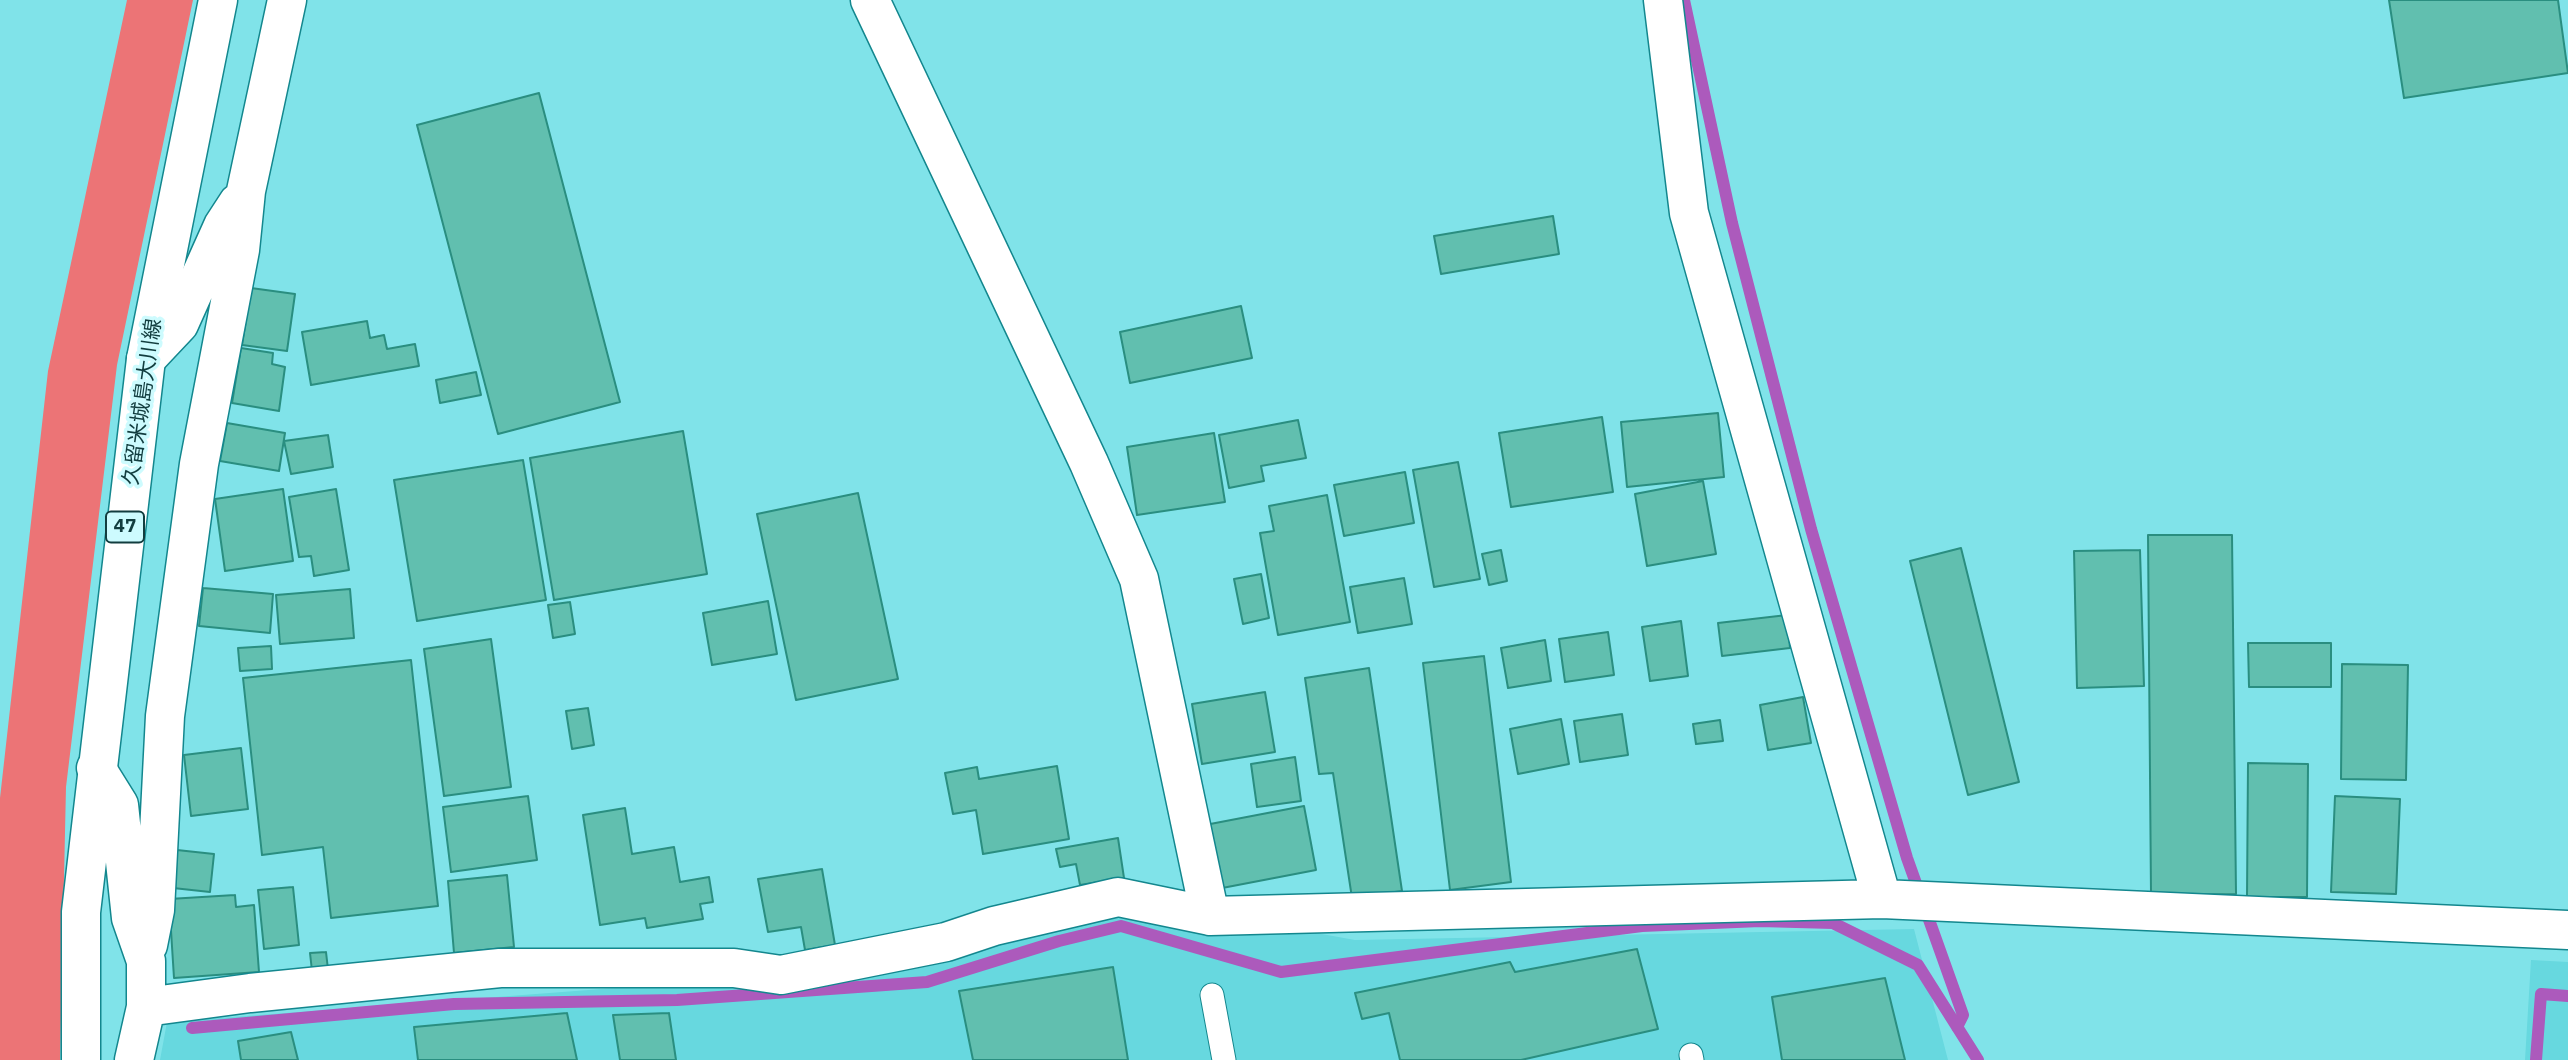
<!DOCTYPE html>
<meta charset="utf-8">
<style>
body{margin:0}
canvas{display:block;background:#80e3e9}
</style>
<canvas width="2568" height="1060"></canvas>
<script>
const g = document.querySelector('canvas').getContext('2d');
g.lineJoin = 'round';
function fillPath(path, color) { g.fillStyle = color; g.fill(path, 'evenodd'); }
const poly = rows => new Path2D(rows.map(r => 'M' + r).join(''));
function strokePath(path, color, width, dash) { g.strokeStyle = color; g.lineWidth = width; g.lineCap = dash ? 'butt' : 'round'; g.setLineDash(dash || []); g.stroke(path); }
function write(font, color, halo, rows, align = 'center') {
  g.font = font + ' "IBM Plex Sans","Noto Sans JP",sans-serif'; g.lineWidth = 7; g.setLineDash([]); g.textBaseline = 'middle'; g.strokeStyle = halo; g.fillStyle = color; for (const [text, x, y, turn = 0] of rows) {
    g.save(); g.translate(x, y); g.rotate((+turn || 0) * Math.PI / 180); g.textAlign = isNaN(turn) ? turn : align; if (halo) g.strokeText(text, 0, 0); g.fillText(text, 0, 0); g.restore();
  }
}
fillPath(poly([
 [1150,903,1355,940,1914,929,1948,1060,160,1060,167,1022,931,964],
 [2531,960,2568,962,2568,1060,2525,1060]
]), '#67d8df');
fillPath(poly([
 [127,0,193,0,117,365,66,787,60,1060,0,1060,0,798,48,371]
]), '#ec7476');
strokePath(poly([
 [1684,0,1732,223,1811,529,1907,858,1963,1015,1957,1027],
 [192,1028,454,1004,677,1000,927,982,1059,941,1121,926,1281,972,1642,926,1760,921,1833,923,1918,965,1978,1060],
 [2536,1060,2541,994,2568,996]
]), '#ac5abc', 12);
const building = poly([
 [2389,0,2558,0,2568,73,2404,98,2389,0],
 [539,93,620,402,498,434,417,125,539,93],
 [1553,216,1559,254,1441,274,1434,236,1553,216],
 [251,288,295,294,287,351,242,345,251,288],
 [1241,306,1252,358,1130,383,1120,332,1241,306],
 [367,321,370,338,384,335,387,349,415,344,419,366,311,385,302,332,367,321],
 [241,348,273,353,272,364,285,367,279,411,232,403,241,348],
 [476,372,481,395,440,403,436,380,476,372],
 [1718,413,1724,477,1627,487,1621,422,1718,413],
 [1602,417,1613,492,1511,507,1499,433,1602,417],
 [1298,420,1306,458,1261,466,1264,481,1229,488,1219,435,1298,420],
 [227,423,285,433,279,471,220,461,227,423],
 [683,431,707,574,554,600,530,458,683,431],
 [1214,433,1225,502,1137,515,1127,447,1214,433],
 [328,435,333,467,291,474,284,441,328,435],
 [523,460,546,600,417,621,394,480,523,460],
 [1458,462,1480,579,1434,587,1413,470,1458,462],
 [1405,472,1414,523,1344,536,1334,485,1405,472],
 [1703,481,1716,554,1647,566,1635,494,1703,481],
 [283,489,293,561,225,571,215,499,283,489],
 [336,489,349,570,314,576,311,556,299,557,289,497,336,489],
 [858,493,898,679,796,700,757,514,858,493],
 [1327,495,1350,622,1278,635,1260,533,1274,531,1269,506,1327,495],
 [2148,535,2232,535,2236,894,2151,895,2148,535],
 [1961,548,2019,782,1968,795,1910,561,1961,548],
 [1501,550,1507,581,1489,585,1482,554,1501,550],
 [2140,550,2144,686,2077,688,2074,551,2140,550],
 [1261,574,1269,618,1243,624,1234,579,1261,574],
 [1404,578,1412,624,1358,633,1350,587,1404,578],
 [203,588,273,594,270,633,199,626,203,588],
 [350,589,354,638,280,644,276,595,350,589],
 [768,601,777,654,712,665,703,613,768,601],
 [570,602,575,634,553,638,548,605,570,602],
 [1787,615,1790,648,1722,656,1718,623,1787,615],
 [1681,621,1688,676,1650,681,1642,627,1681,621],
 [1608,632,1614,675,1565,682,1559,639,1608,632],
 [491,639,511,787,444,796,424,649,491,639],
 [1545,640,1551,681,1508,688,1501,648,1545,640],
 [2248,643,2331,643,2331,687,2249,687,2248,643],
 [271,646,272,669,240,671,238,648,271,646],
 [1484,656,1511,882,1450,890,1423,663,1484,656],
 [411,660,438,906,331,918,323,847,262,855,243,678,411,660],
 [2342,664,2408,665,2406,780,2341,779,2342,664],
 [1369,668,1402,891,1352,898,1333,773,1319,774,1305,678,1369,668],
 [1265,692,1275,752,1202,764,1192,704,1265,692],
 [1803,697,1811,743,1768,750,1760,705,1803,697],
 [588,708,594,745,572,749,566,711,588,708],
 [1622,714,1628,755,1580,762,1574,721,1622,714],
 [1561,719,1569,764,1518,774,1510,729,1561,719],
 [1720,720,1723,741,1696,744,1693,724,1720,720],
 [241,748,248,809,191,816,184,755,241,748],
 [1295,757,1301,801,1257,807,1251,764,1295,757],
 [2248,763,2308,764,2307,897,2247,897,2248,763],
 [1057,766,1069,839,983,854,976,810,953,814,945,773,977,767,979,779,1057,766],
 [528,796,537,860,451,872,443,807,528,796],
 [2335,796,2400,799,2396,894,2331,892,2335,796],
 [1304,806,1316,870,1217,889,1205,825,1304,806],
 [625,808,632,854,674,847,680,882,709,877,713,902,700,904,703,919,647,928,645,918,600,925,583,815,625,808],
 [1118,838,1124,878,1080,885,1076,864,1060,867,1056,849,1118,838],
 [177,850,214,854,210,892,173,888,177,850],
 [822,869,835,945,805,950,801,927,768,932,758,879,822,869],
 [507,875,514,947,454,953,448,881,507,875],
 [293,887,299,945,264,949,258,890,293,887],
 [235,895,236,907,254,905,259,972,174,978,169,899,235,895],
 [1637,949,1658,1029,1521,1060,1400,1060,1389,1013,1362,1019,1355,993,1510,962,1515,972,1637,949],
 [326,952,329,978,313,980,310,953,326,952],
 [1113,967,1128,1060,973,1060,959,991,1113,967],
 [1885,978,1905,1060,1782,1060,1772,997,1885,978],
 [567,1013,577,1060,418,1060,414,1027,567,1013],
 [669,1013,676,1060,620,1060,613,1015,669,1013],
 [291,1032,298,1060,241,1060,238,1041,291,1032]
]);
fillPath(building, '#61bfaf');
strokePath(building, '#2a8e80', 2);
const service = poly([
 [1212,995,1224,1060],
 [1691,1055,1692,1060]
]);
const minor = poly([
 [870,0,1089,463,1139,579,1210,916],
 [1663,0,1689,213,1882,899],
 [146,359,179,324,223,226,238,203],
 [96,768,119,805,131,918,146,961,146,1007,250,993,500,968,734,968,781,975,946,942,994,926,1118,897,1210,916,1882,899,2568,930],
 [148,945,155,910,165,716,199,464,240,250,246,191,287,0],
 [134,1060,146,1007]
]);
const primary = poly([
 [81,1060,81,912,146,359,218,0]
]);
strokePath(service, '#13878e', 25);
strokePath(minor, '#13878e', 41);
strokePath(primary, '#13878e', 41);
strokePath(service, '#fff', 23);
strokePath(minor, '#fff', 38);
strokePath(primary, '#fff', 38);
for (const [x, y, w] of [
 [125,527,38]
]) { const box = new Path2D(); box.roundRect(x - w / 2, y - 15.5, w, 31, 5); g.fillStyle = '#cdfbfe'; g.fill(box); strokePath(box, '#123d3f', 2); }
write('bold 19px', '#123d3f', null, [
 ["47",125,527]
]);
write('21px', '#123d3f', '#cdfbfe', [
 ["久留米城島大川線",143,402,-82]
]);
</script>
